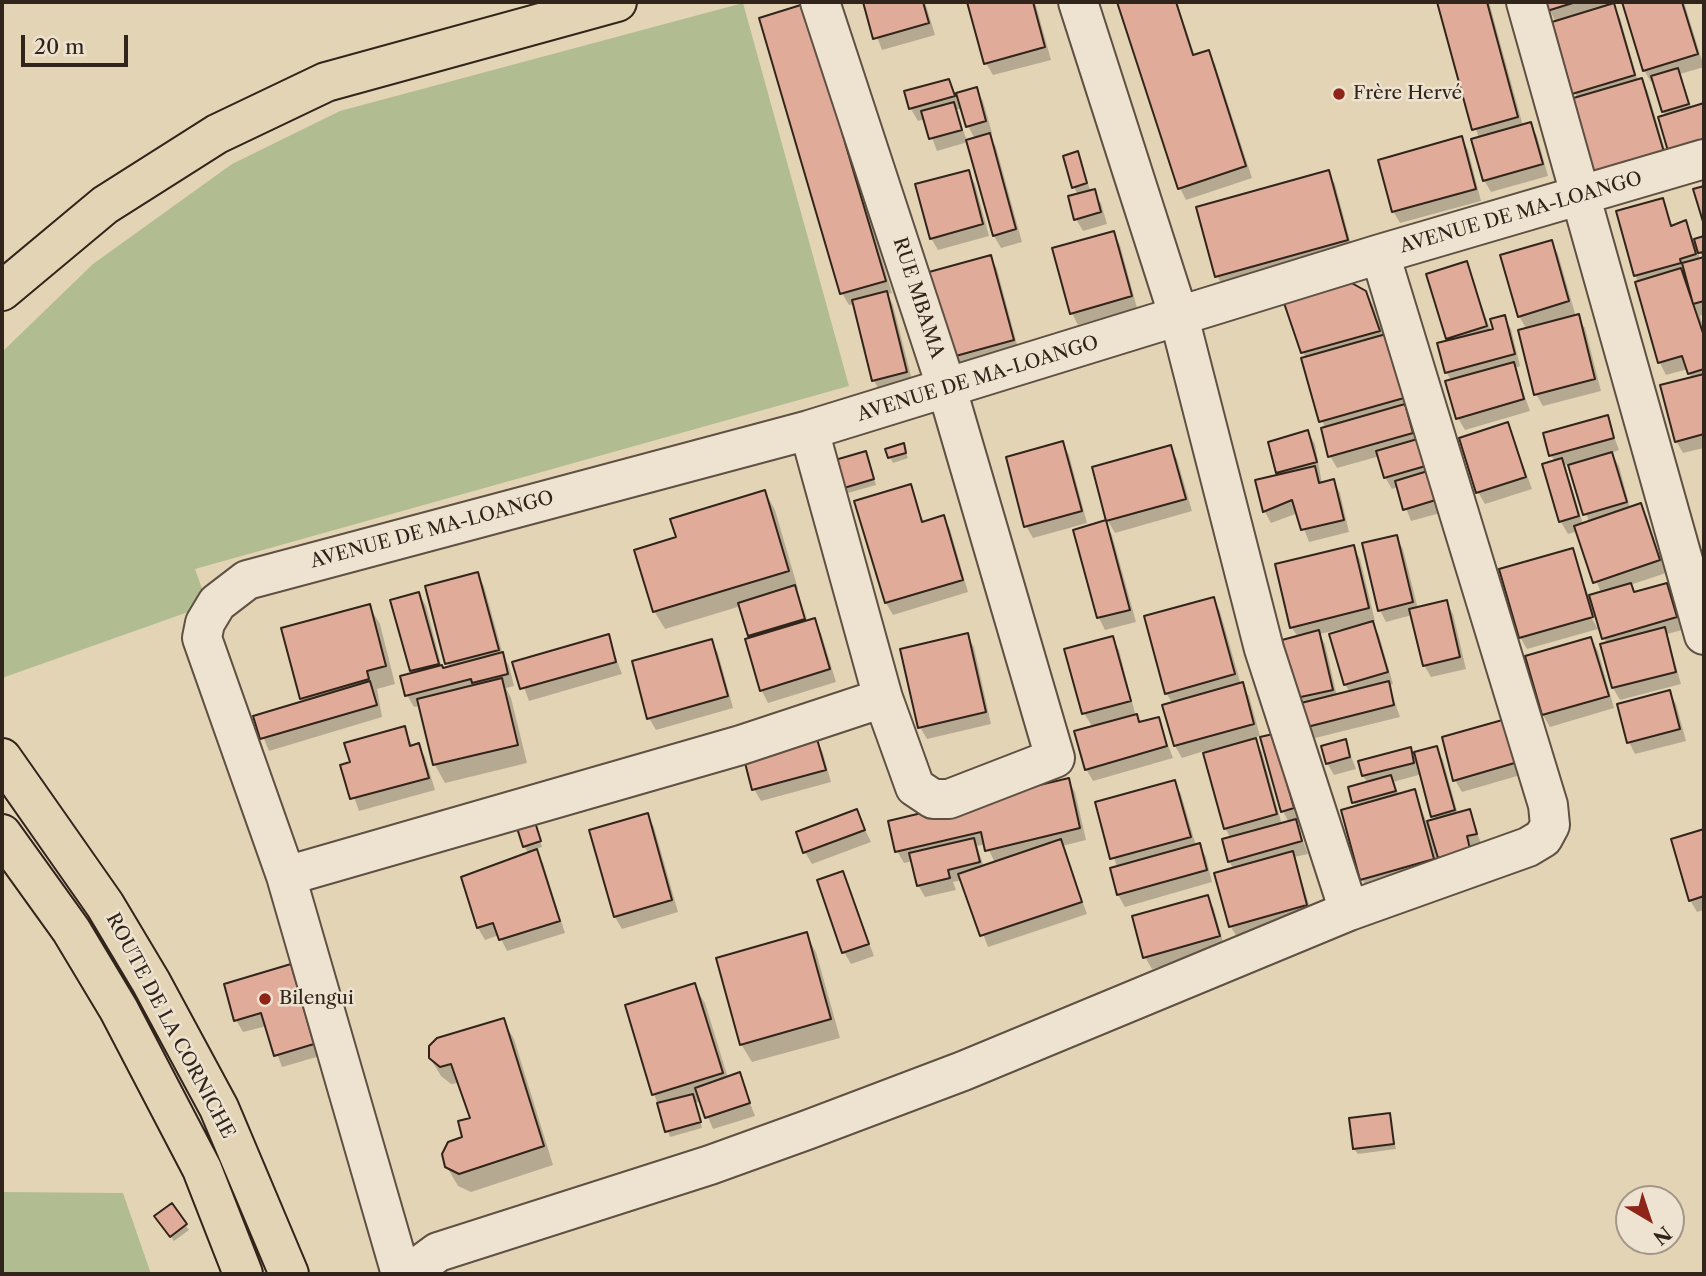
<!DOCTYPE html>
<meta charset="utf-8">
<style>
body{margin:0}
#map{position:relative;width:1706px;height:1276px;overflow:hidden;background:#e4d4b6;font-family:"Libre Caslon Text",serif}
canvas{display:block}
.frame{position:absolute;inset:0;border:4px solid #31241b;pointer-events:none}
.north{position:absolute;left:1615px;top:1185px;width:70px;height:70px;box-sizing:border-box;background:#ede3d0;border:2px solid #a29788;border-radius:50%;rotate:141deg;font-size:19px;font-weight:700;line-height:28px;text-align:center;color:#31241b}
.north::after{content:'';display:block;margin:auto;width:24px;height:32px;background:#8f2418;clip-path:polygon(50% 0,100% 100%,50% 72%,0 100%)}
.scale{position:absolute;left:21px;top:35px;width:107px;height:32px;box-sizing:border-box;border:4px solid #31241b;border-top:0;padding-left:9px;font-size:21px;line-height:24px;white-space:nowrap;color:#31241b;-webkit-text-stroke:5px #ede3d0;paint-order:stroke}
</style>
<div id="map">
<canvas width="1706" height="1276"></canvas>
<div class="frame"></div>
<div class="north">N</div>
<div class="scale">20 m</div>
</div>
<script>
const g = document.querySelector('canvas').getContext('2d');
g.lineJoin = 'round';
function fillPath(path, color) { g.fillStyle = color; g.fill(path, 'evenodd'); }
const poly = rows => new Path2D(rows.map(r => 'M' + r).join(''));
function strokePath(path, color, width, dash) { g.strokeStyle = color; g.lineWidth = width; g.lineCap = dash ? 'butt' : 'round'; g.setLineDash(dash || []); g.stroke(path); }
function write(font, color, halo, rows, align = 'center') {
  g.font = font + ' "Libre Caslon Text",serif'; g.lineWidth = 5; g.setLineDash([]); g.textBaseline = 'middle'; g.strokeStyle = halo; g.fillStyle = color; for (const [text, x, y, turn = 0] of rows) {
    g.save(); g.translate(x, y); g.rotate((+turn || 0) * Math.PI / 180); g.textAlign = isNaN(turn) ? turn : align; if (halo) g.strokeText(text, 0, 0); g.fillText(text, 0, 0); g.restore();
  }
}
fillPath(poly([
 [743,3,849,386,195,569,208,605,2,678,2,352,93,264,232,164,340,111],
 [2,1192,123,1193,151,1274,2,1274]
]), '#b1bd90');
fillPath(poly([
 [864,2,925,2,935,35,882,50],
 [969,2,1035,2,1051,60,993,75,986,63],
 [1119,2,1177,2,1195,56,1208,52,1215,64,1252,178,1186,200,1180,188],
 [1439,2,1489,2,1523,126,1530,124,1537,136,1548,176,1491,192,1484,180,1479,139],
 [1546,2,1615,2,1613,5,1620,18,1638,81,1642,80,1648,92,1669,164,1577,99,1556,23],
 [1624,2,1684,2,1704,67,1680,74,1692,109,1704,105,1704,154,1663,112,1655,81,1651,82,1644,70],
 [810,18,892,293,887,294,893,305,913,384,881,393,874,381,855,304,849,305,842,293,761,19],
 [948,81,956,95,976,89,983,101,992,133,988,134,996,147,1022,242,1001,248,994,236,968,142,937,151,925,119,918,121,911,109,907,92],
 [962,108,968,126,975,139,967,141,956,110],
 [1461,138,1468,150,1481,201,1400,223,1393,211],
 [1077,153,1091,192,1101,203,1107,224,1083,231,1076,219,1078,195,1074,187],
 [968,172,975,184,989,236,938,250,931,238],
 [1328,172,1335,184,1353,252,1224,288,1217,276],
 [1662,200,1673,227,1685,223,1694,240,1704,237,1704,314,1700,316,1704,329,1704,448,1683,453,1676,441,1692,379,1688,369,1666,375,1660,363,1618,212],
 [1698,249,1704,259,1700,260],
 [1113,233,1120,245,1137,308,1078,325,1072,313],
 [1551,242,1558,254,1576,317,1585,328,1601,391,1543,406,1536,394,1527,330,1519,316],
 [990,257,997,269,1019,352,961,369,954,357],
 [1466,263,1491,331,1495,330,1504,317,1511,329,1520,366,1515,368,1530,411,1465,430,1458,418,1452,381,1446,372,1447,338],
 [1365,292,1373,305,1444,512,1411,521,1398,487,1392,489,1385,477,1380,456,1337,468,1330,456,1325,429,1303,359,1306,358,1303,352],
 [1607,418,1619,450,1611,453,1619,466,1630,508,1641,505,1647,517,1666,573,1630,585,1635,593,1666,585,1682,630,1667,634,1681,684,1620,700,1613,688,1602,645,1607,644,1590,608,1587,610,1598,629,1527,649,1520,637,1572,550,1589,597,1601,593,1578,531,1568,534,1561,522,1545,465,1555,462,1551,455],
 [1570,464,1589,522,1583,524,1565,465],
 [1508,424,1532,489,1485,504,1478,492],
 [1308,432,1315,444,1322,484,1333,481,1340,493,1349,532,1309,542,1298,513,1271,523,1265,512,1257,481,1280,476,1278,472],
 [1062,443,1069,455,1087,523,1033,538,1026,526],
 [903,445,908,458,893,463,890,457],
 [1170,447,1177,459,1192,511,1115,533,1108,521,1094,469],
 [868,458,876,485,848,493,838,461],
 [910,486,924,523,943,517,950,529,968,592,893,615,886,603],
 [765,492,775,510,798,589,796,590,800,598,797,598,806,628,809,627,801,599,808,622,814,621,821,633,836,682,768,703,762,691,747,641,752,639,741,606,665,629,654,611,678,539],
 [1105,522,1112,535,1136,622,1105,630,1099,618,1075,531],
 [1396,537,1403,549,1418,609,1446,602,1453,614,1466,669,1431,677,1424,665,1412,615,1386,622,1380,610],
 [1353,547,1360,559,1375,621,1371,621,1379,635,1393,684,1389,685,1400,717,1315,738,1297,698,1298,637,1292,628],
 [1342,629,1345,684,1350,693,1337,696,1325,644,1319,634],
 [477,574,484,586,503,655,509,666,514,686,506,688,511,698,527,763,445,783,435,765,420,706,414,707,407,695,414,675,411,671,419,594,426,606,442,668,449,666,427,587],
 [1213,599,1220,611,1241,685,1249,696,1260,736,1254,738,1262,752,1282,825,1289,823,1283,811,1279,748,1299,821,1296,822,1308,854,1294,857,1313,917,1238,939,1231,927,1216,875,1234,870,1229,861,1231,839,1225,828,1204,751,1182,758,1175,746,1173,704,1166,693],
 [369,606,380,624,395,684,377,689,382,717,269,751,255,717,304,703,301,699],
 [967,635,974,647,991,724,927,739,920,727],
 [608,636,622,674,529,701,515,663],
 [1112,638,1119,650,1135,713,1140,724,1158,719,1173,758,1093,781,1086,769,1093,728,1084,713],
 [1591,639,1598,651,1614,708,1550,727,1543,715,1527,657],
 [711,641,718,653,733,708,656,730,649,718],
 [1669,692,1676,704,1686,741,1635,754,1629,742],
 [1505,721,1524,774,1462,792,1455,780],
 [404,728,413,747,418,745,425,757,435,790,359,811,343,766],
 [817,741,823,753,831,782,761,801,754,789],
 [1345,741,1356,769,1334,775,1327,763],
 [1436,748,1443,760,1458,814,1469,811,1482,846,1446,870,1436,852,1440,871,1369,891,1362,879,1357,807,1353,802,1368,783,1363,776,1410,749,1417,762],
 [1422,774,1436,821,1427,823,1414,791,1399,795,1393,782],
 [1068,780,1075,792,1086,840,1062,846,1087,914,988,947,962,880,953,882,956,890,925,897,918,885,913,861,904,863,897,851],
 [986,844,995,863,984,867,977,846],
 [1174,782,1181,794,1196,846,1199,845,1206,857,1212,882,1125,907,1118,895,1112,869,1117,867,1097,804],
 [856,811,871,842,812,864,805,852],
 [647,815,654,827,678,912,622,929,615,917,591,831],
 [537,830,542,847,535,849,543,863,565,933,507,951,499,935,485,940,478,928,529,854,524,846],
 [1704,831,1704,910,1697,912,1690,900,1673,840],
 [842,873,874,956,851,964,844,952],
 [1208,897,1214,909,1225,949,1152,969,1145,957],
 [806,934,816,952,840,1038,752,1062,741,1044],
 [290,966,297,978,320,1056,282,1067,267,1026,243,1032,236,1020],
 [694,985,705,1003,728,1078,739,1074,755,1116,713,1129,701,1101,696,1103,702,1128,670,1137,654,1094],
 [503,1021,514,1039,553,1165,471,1192,458,1186,447,1167,472,1119,459,1083,451,1084,441,1076,430,1058],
 [1389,1115,1396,1149,1358,1154,1354,1149],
 [160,1222,185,1225,189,1230,174,1241]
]), '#0003');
const building = poly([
 [863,2,923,2,929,23,873,39,863,2],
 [967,2,1033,2,1045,47,984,64,967,2],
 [1117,2,1176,2,1193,55,1209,50,1246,166,1178,189,1117,2],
 [1437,2,1487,2,1518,117,1472,130,1437,2],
 [1544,2,1576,2,1547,11,1544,2],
 [1622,2,1682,2,1698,54,1643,71,1622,2],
 [1614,3,1635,75,1572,94,1552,22,1614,3],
 [804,4,886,281,840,294,759,18,804,4],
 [1678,68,1689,104,1662,112,1651,76,1678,68],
 [1642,78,1664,152,1592,174,1570,99,1642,78],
 [949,79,955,96,909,109,904,91,949,79],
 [977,87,986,121,966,127,956,93,977,87],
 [954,102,962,130,929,139,921,111,954,102],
 [1704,103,1704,140,1668,151,1658,117,1704,103],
 [1531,122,1543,164,1483,181,1471,139,1531,122],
 [990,133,1016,229,993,236,966,140,990,133],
 [1462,136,1476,189,1392,212,1378,160,1462,136],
 [1078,151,1087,183,1072,188,1063,156,1078,151],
 [969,170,983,224,930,239,915,184,969,170],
 [1329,170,1348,240,1215,277,1196,207,1329,170],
 [1704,186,1704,225,1693,189,1704,186],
 [1095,189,1101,212,1074,220,1068,196,1095,189],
 [1663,198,1671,226,1686,220,1696,254,1680,259,1681,263,1634,276,1616,211,1663,198],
 [1114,231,1132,296,1070,314,1052,248,1114,231],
 [1704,236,1704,252,1698,253,1694,239,1704,236],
 [1552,240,1569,301,1518,317,1500,255,1552,240],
 [991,255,1014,340,952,357,929,272,991,255],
 [1704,257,1704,301,1693,304,1682,263,1704,257],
 [1467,261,1487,326,1446,339,1426,274,1467,261],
 [1681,268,1704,336,1704,369,1688,374,1682,356,1658,363,1635,282,1681,268],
 [1348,281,1366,291,1380,331,1301,353,1284,303,1348,281],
 [887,291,907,372,872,381,852,300,887,291],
 [1579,314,1595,379,1534,395,1518,330,1579,314],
 [1505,315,1515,354,1445,373,1437,343,1493,329,1490,319,1505,315],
 [1386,334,1404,398,1319,422,1301,358,1386,334],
 [1514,362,1524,399,1456,419,1445,381,1514,362],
 [1704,374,1704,434,1675,442,1660,385,1704,374],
 [1405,404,1413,433,1328,457,1321,428,1405,404],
 [1608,415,1614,438,1549,456,1543,433,1608,415],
 [1508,422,1526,477,1476,493,1459,438,1508,422],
 [1308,430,1317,462,1276,473,1268,442,1308,430],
 [1421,438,1429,465,1384,478,1376,451,1421,438],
 [1063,441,1082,511,1024,527,1006,457,1063,441],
 [904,443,906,453,888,458,885,449,904,443],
 [1171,445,1186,499,1106,521,1092,467,1171,445],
 [866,451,874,479,844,488,835,460,866,451],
 [1612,452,1627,502,1583,515,1568,465,1612,452],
 [1562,458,1579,516,1559,522,1542,464,1562,458],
 [1315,466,1319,483,1334,479,1344,520,1301,530,1292,500,1263,512,1255,480,1315,466],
 [1431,470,1439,499,1403,510,1395,481,1431,470],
 [911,484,922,522,944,515,963,580,885,603,854,501,911,484],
 [765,490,789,571,653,612,634,550,676,537,670,519,765,490],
 [1641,503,1660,560,1593,583,1574,526,1641,503],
 [1106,520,1130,610,1097,618,1073,530,1106,520],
 [1397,535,1413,602,1378,611,1362,543,1397,535],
 [1354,545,1369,608,1290,628,1275,564,1354,545],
 [1573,548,1593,617,1519,638,1499,569,1573,548],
 [478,572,499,650,445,664,425,586,478,572],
 [1631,583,1634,592,1667,583,1677,617,1602,639,1589,595,1631,583],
 [795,585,805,619,748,636,738,603,795,585],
 [419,592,439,664,410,671,390,600,419,592],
 [1214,597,1235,674,1165,694,1144,616,1214,597],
 [1447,600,1460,657,1423,666,1409,609,1447,600],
 [370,604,386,666,367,671,369,679,300,699,281,628,370,604],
 [815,618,830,669,760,691,745,639,815,618],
 [1373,621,1388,672,1344,685,1329,634,1373,621],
 [1665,627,1676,672,1612,688,1600,644,1665,627],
 [1319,630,1333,690,1296,698,1282,640,1319,630],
 [968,633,986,712,918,728,900,649,968,633],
 [609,634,616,662,520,689,512,662,609,634],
 [1113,636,1131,701,1082,714,1064,649,1113,636],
 [1591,637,1609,696,1542,715,1525,656,1591,637],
 [712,639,728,696,647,719,632,661,712,639],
 [503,652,508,674,472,683,471,679,405,696,400,676,442,665,443,668,503,652],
 [502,678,518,745,433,765,417,699,502,678],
 [370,681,377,705,260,739,253,716,370,681],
 [1389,681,1394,705,1307,727,1301,703,1389,681],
 [1243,682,1254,724,1174,746,1162,705,1243,682],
 [1670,690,1680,729,1627,743,1617,704,1670,690],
 [1137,714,1139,722,1159,717,1167,746,1085,770,1074,731,1137,714],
 [1506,719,1518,762,1453,781,1442,737,1506,719],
 [405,726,410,746,419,743,429,778,350,799,340,765,350,762,344,743,405,726],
 [1273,734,1294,808,1281,812,1260,737,1273,734],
 [1256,738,1277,814,1224,829,1203,753,1256,738],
 [817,739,826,770,752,790,744,759,817,739],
 [1346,739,1350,757,1326,764,1321,746,1346,739],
 [1437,746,1455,810,1431,817,1414,752,1437,746],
 [1411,747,1414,763,1362,776,1358,761,1411,747],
 [1391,775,1396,791,1352,803,1348,787,1391,775],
 [1069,778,1080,828,985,851,981,832,895,852,888,821,1069,778],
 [1175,780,1191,837,1110,859,1095,802,1175,780],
 [1415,789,1434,859,1360,880,1341,810,1415,789],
 [857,809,865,830,803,853,796,832,857,809],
 [1470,809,1477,834,1467,836,1470,849,1438,858,1427,821,1470,809],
 [648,813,672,900,614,917,589,830,648,813],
 [1296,819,1302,841,1228,862,1222,839,1296,819],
 [535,822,541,841,523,847,517,828,535,822],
 [1704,829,1704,896,1689,901,1671,839,1704,829],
 [974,838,980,862,948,870,950,878,917,886,909,853,974,838],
 [1061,839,1082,902,980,936,958,874,1061,839],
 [1200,843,1207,870,1117,895,1110,868,1200,843],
 [537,849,560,921,499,940,493,923,477,928,461,877,537,849],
 [1293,851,1307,905,1229,927,1214,873,1293,851],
 [843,871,869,944,842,953,817,880,843,871],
 [1208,895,1220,936,1143,958,1132,916,1208,895],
 [807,932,831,1019,740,1045,716,958,807,932],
 [291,964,314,1044,274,1056,261,1013,234,1021,224,984,291,964],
 [695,983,723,1073,652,1095,625,1005,695,983],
 [504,1018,544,1146,459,1174,445,1167,442,1154,448,1142,462,1137,458,1121,470,1118,451,1064,440,1067,429,1058,429,1046,437,1038,504,1018],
 [740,1072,750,1103,705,1118,695,1088,740,1072],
 [693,1094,701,1122,665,1132,657,1103,693,1094],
 [1390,1113,1394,1144,1353,1149,1349,1118,1390,1113],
 [172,1203,187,1224,170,1237,154,1216,172,1203]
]);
fillPath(building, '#e1ab99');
strokePath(building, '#31241b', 2);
const minor = poly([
 [1078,2,1179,317,1264,649,1349,911],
 [1526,2,1704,635],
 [809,430,883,698,915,787,933,799,949,799,1055,758,947,389,820,2],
 [286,876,741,745,883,698],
 [401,1274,286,876,202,638,205,623,217,603,247,580,809,430,1380,254,1704,159],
 [408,1274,438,1252,710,1165,807,1130,963,1071,1349,911,1528,847,1543,838,1550,825,1548,805,1380,254]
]);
const major = poly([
 [2,291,105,205,217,134,326,82,617,2],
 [2,758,105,905,151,982,219,1108,289,1274],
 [2,834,71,930,119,1010,202,1169,243,1274]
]);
strokePath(minor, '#5e5042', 42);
strokePath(major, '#31241b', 42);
strokePath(minor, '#ede3d0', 38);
strokePath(major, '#e4d4b6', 38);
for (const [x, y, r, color] of [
 [1339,94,7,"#8f2418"],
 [265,999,7,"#8f2418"]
]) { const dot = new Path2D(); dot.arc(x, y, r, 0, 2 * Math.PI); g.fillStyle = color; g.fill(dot); strokePath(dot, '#ede3d0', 2.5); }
write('19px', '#31241b', '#ede3d0', [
 ["Frère Hervé",1353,94],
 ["Bilengui",279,999]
], 'left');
write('19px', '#31241b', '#ede3d0', [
 ["AVENUE DE MA-LOANGO",1521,213,-16],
 ["RUE MBAMA",918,298,72],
 ["AVENUE DE MA-LOANGO",978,379,-17],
 ["AVENUE DE MA-LOANGO",432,530,-15],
 ["ROUTE DE LA CORNICHE",170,1026,62]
]);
</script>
